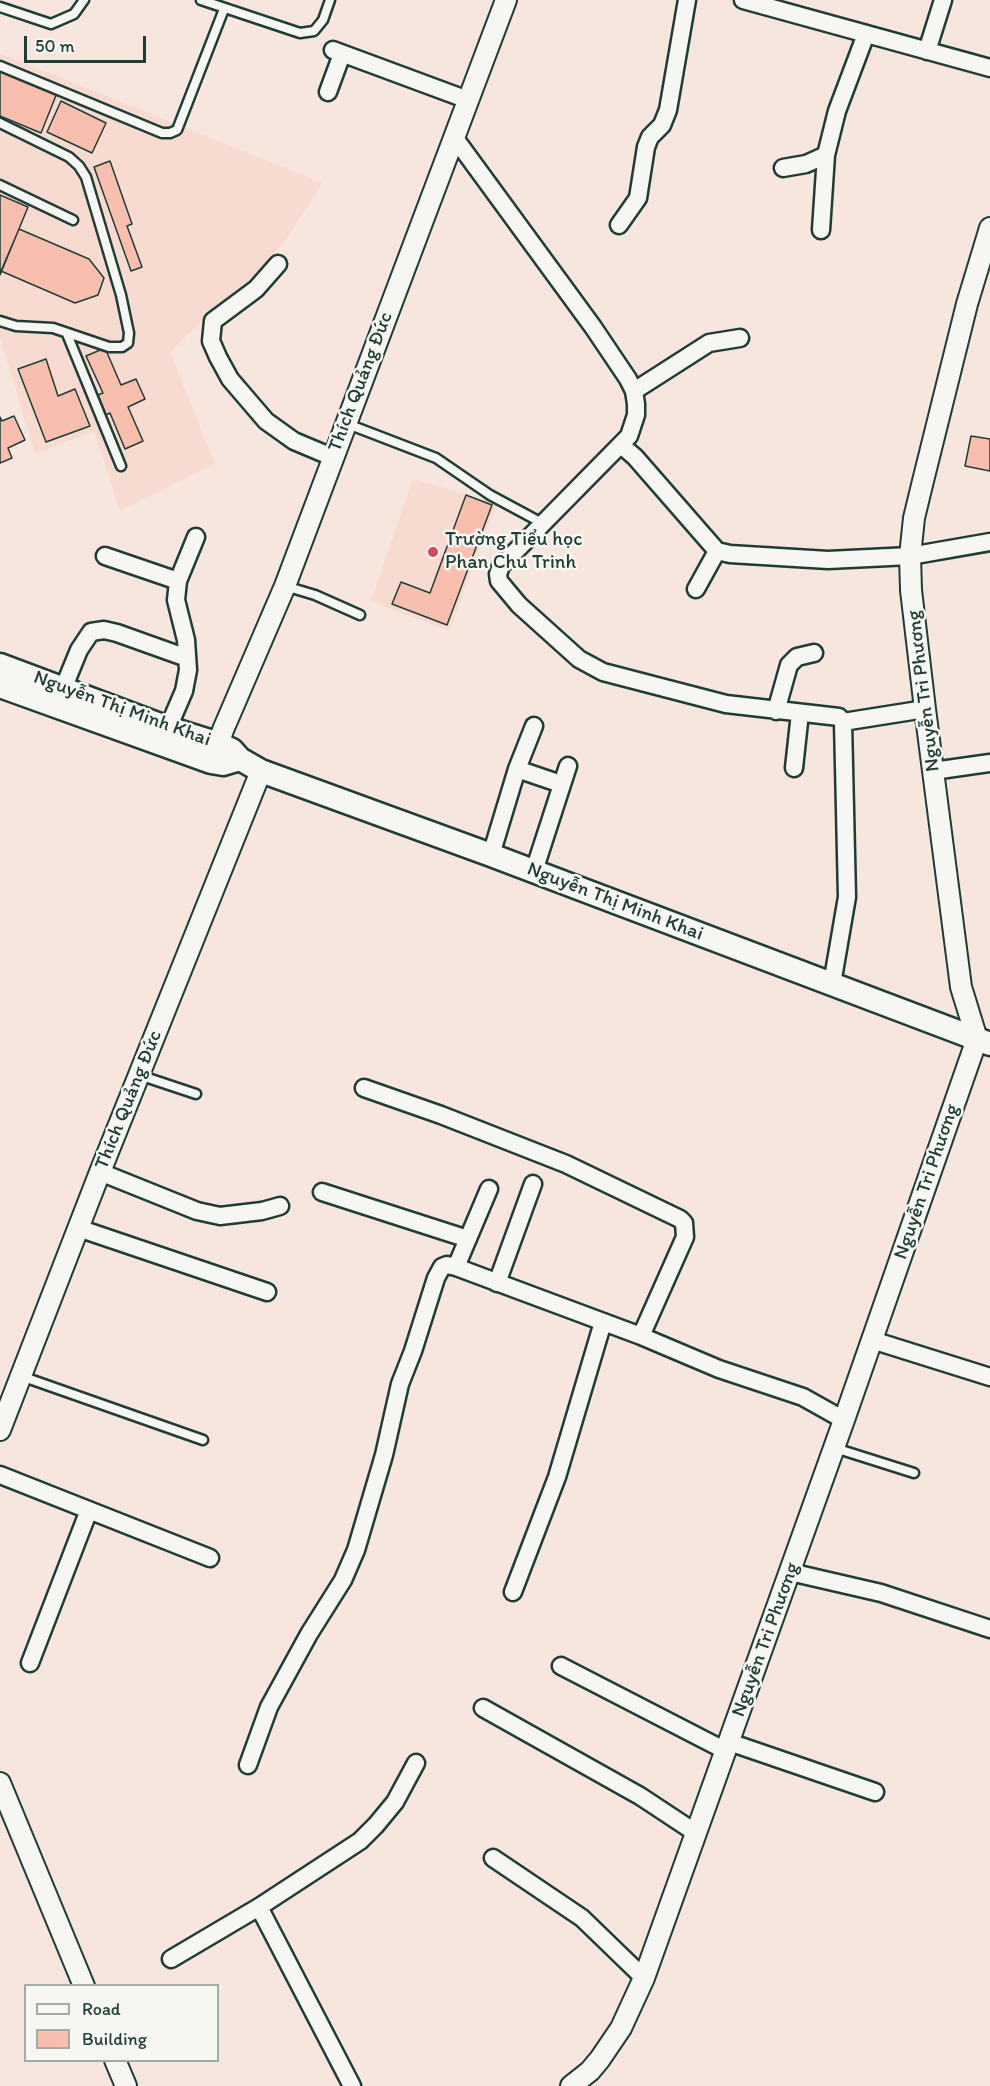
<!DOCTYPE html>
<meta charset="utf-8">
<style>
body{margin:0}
#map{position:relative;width:990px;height:2086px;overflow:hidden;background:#f7e6de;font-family:Itim,sans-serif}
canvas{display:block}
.legend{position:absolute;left:24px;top:1984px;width:195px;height:78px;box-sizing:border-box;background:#f6f6f2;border:2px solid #a0aca6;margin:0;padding:8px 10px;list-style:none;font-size:18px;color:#1f3d34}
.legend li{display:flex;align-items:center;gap:12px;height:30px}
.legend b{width:30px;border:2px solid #a0aca6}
.scale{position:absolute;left:24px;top:36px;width:122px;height:27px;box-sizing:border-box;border:3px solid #1f3d34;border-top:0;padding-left:8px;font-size:18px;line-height:21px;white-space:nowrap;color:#1f3d34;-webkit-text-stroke:4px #f6f6f2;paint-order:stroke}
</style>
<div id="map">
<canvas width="990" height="2086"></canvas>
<ul class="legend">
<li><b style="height:8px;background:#f6f6f2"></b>Road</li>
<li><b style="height:16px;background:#f8bfae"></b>Building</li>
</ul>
<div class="scale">50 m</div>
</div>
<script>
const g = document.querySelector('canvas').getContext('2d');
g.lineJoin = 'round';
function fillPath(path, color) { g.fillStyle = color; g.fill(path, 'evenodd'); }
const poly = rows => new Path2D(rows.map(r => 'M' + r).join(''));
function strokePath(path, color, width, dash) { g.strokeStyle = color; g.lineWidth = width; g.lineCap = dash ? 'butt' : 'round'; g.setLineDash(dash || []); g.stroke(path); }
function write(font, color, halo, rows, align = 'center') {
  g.font = font + ' Itim,sans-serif'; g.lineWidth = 5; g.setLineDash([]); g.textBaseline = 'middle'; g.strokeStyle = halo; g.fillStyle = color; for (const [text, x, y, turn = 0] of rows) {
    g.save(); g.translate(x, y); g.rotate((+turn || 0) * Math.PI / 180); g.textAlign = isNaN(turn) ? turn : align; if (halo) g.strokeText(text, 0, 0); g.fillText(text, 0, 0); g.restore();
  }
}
fillPath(poly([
 [0,53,322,183,287,238,263,267,186,336,170,353,215,464,120,511,94,431,35,454,0,337],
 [413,479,497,503,449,631,371,601]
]), '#f7dad0');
const building = poly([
 [0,69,57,93,41,133,0,116,0,69],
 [61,101,106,123,92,153,47,132,61,101],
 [110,161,132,224,127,226,142,267,131,271,94,167,110,161],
 [0,195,28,207,0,275,0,195],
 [19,229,89,259,104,278,98,295,75,303,1,271,19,229],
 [105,348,121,385,136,379,145,399,128,407,143,441,125,449,110,413,106,415,98,395,103,393,86,356,105,348],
 [46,359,58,396,75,389,90,426,46,442,18,369,46,359],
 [14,416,25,440,8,448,12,458,0,463,0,417,2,421,14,416],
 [971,436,990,439,990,471,965,466,971,436],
 [466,495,492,505,447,625,392,604,401,582,430,593,466,495]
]);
fillPath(building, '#f8bfae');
strokePath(building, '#1f3d34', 1.5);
const service = poly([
 [201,0,300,33,314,31,323,20,330,0],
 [0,7,51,24,74,14,84,0],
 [0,66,162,133,170,133,177,130,224,9],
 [0,123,69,157,79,166,86,177,121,295,129,333,128,343,122,347,109,347,53,328,16,326,0,321],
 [0,185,73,220],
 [67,334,121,466],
 [345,423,436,458,490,495,542,523],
 [285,586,315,595,360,615],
 [139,1075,196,1094],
 [21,1376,203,1440],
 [835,1448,914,1473]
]);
const minor = poly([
 [743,0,990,68],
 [333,50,468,100],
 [927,51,943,0],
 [328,92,342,54],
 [454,137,593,327,628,379,634,391,636,404,636,415,629,436,501,566,498,574,499,581,519,605,579,659,603,672,726,704,839,717,843,722,847,897,832,984],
 [783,168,806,164,826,155],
 [619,225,638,198,646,147,650,137,662,125,668,110,687,0],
 [821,230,826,155,837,111,866,34],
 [278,264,256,289,213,321,211,341,218,357,230,379,266,421,294,441,332,457],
 [634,391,709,343,740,338],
 [621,445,635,457,717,551,730,554,828,560,910,556,990,542],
 [105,556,178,581],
 [696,589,717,551],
 [63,689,79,650,91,632,104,630,117,633,187,658],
 [776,711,789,665,797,657,814,653],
 [843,722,925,709],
 [168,728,184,691,188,670,186,640,176,600,178,581,196,537],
 [794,768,800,713],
 [517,769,561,784],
 [933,771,990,763],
 [491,855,517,769,534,726],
 [534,871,568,766],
 [364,1088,441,1115,566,1164,680,1219,684,1223,685,1237,641,1336],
 [100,1172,197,1211,220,1216,262,1211,280,1206],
 [322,1192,468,1239],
 [78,1228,267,1292],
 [456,1267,489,1189],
 [497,1283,533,1184],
 [872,1340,990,1377],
 [0,1475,210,1558],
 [790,1572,881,1593,990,1629],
 [513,1592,557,1477,603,1322],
 [30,1663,89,1510],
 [561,1666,726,1751],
 [483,1708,640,1796,696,1833],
 [729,1742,875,1792],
 [248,1765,269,1707,309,1634,343,1580,356,1550,384,1455,400,1384,413,1351,436,1278,442,1267,447,1265,456,1267,641,1336,719,1369,803,1397,844,1420],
 [493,1858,582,1918,644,1978],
 [259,1907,352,2086],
 [171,1959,259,1907,360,1841,376,1825,395,1802,416,1763]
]);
const tertiary = poly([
 [214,757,223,730,285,586,506,0],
 [0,1430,100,1172,261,771],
 [0,1783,84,1986],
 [115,2060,126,2086],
 [571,2086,590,2071,600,2059,621,2028,644,1978,844,1420,977,1039,961,987,925,709,911,590,910,556,914,518,923,481,967,304,990,228]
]);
const secondary = poly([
 [0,665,168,728,219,744,232,750,240,759,261,771,491,855,990,1044],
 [0,686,211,762,223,764,240,759]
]);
strokePath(service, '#1f3d34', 13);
strokePath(minor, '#1f3d34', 21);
strokePath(tertiary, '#1f3d34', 24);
strokePath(secondary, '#1f3d34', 27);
strokePath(service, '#f6f6f2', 8);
strokePath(minor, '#f6f6f2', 16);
strokePath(tertiary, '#f6f6f2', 20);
strokePath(secondary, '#f6f6f2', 22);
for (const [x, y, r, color] of [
 [433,552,6,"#d1495b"]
]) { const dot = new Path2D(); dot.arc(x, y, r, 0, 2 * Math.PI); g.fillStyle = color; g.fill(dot); strokePath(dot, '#f6f6f2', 2); }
write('20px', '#1f3d34', '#f6f6f2', [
 ["Thích Quảng Đức",361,382,-69],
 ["Nguyễn Tri Phương",924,691,-97],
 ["Nguyễn Thị Minh Khai",122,709,20],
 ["Nguyễn Thị Minh Khai",615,902,21],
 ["Thích Quảng Đức",129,1100,-68],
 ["Nguyễn Tri Phương",927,1182,-71],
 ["Nguyễn Tri Phương",766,1640,-70]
]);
write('20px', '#1f3d34', '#f6f6f2', [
 ["Trường Tiểu học",445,540],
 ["Phan Chu Trinh",445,563]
], 'left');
</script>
